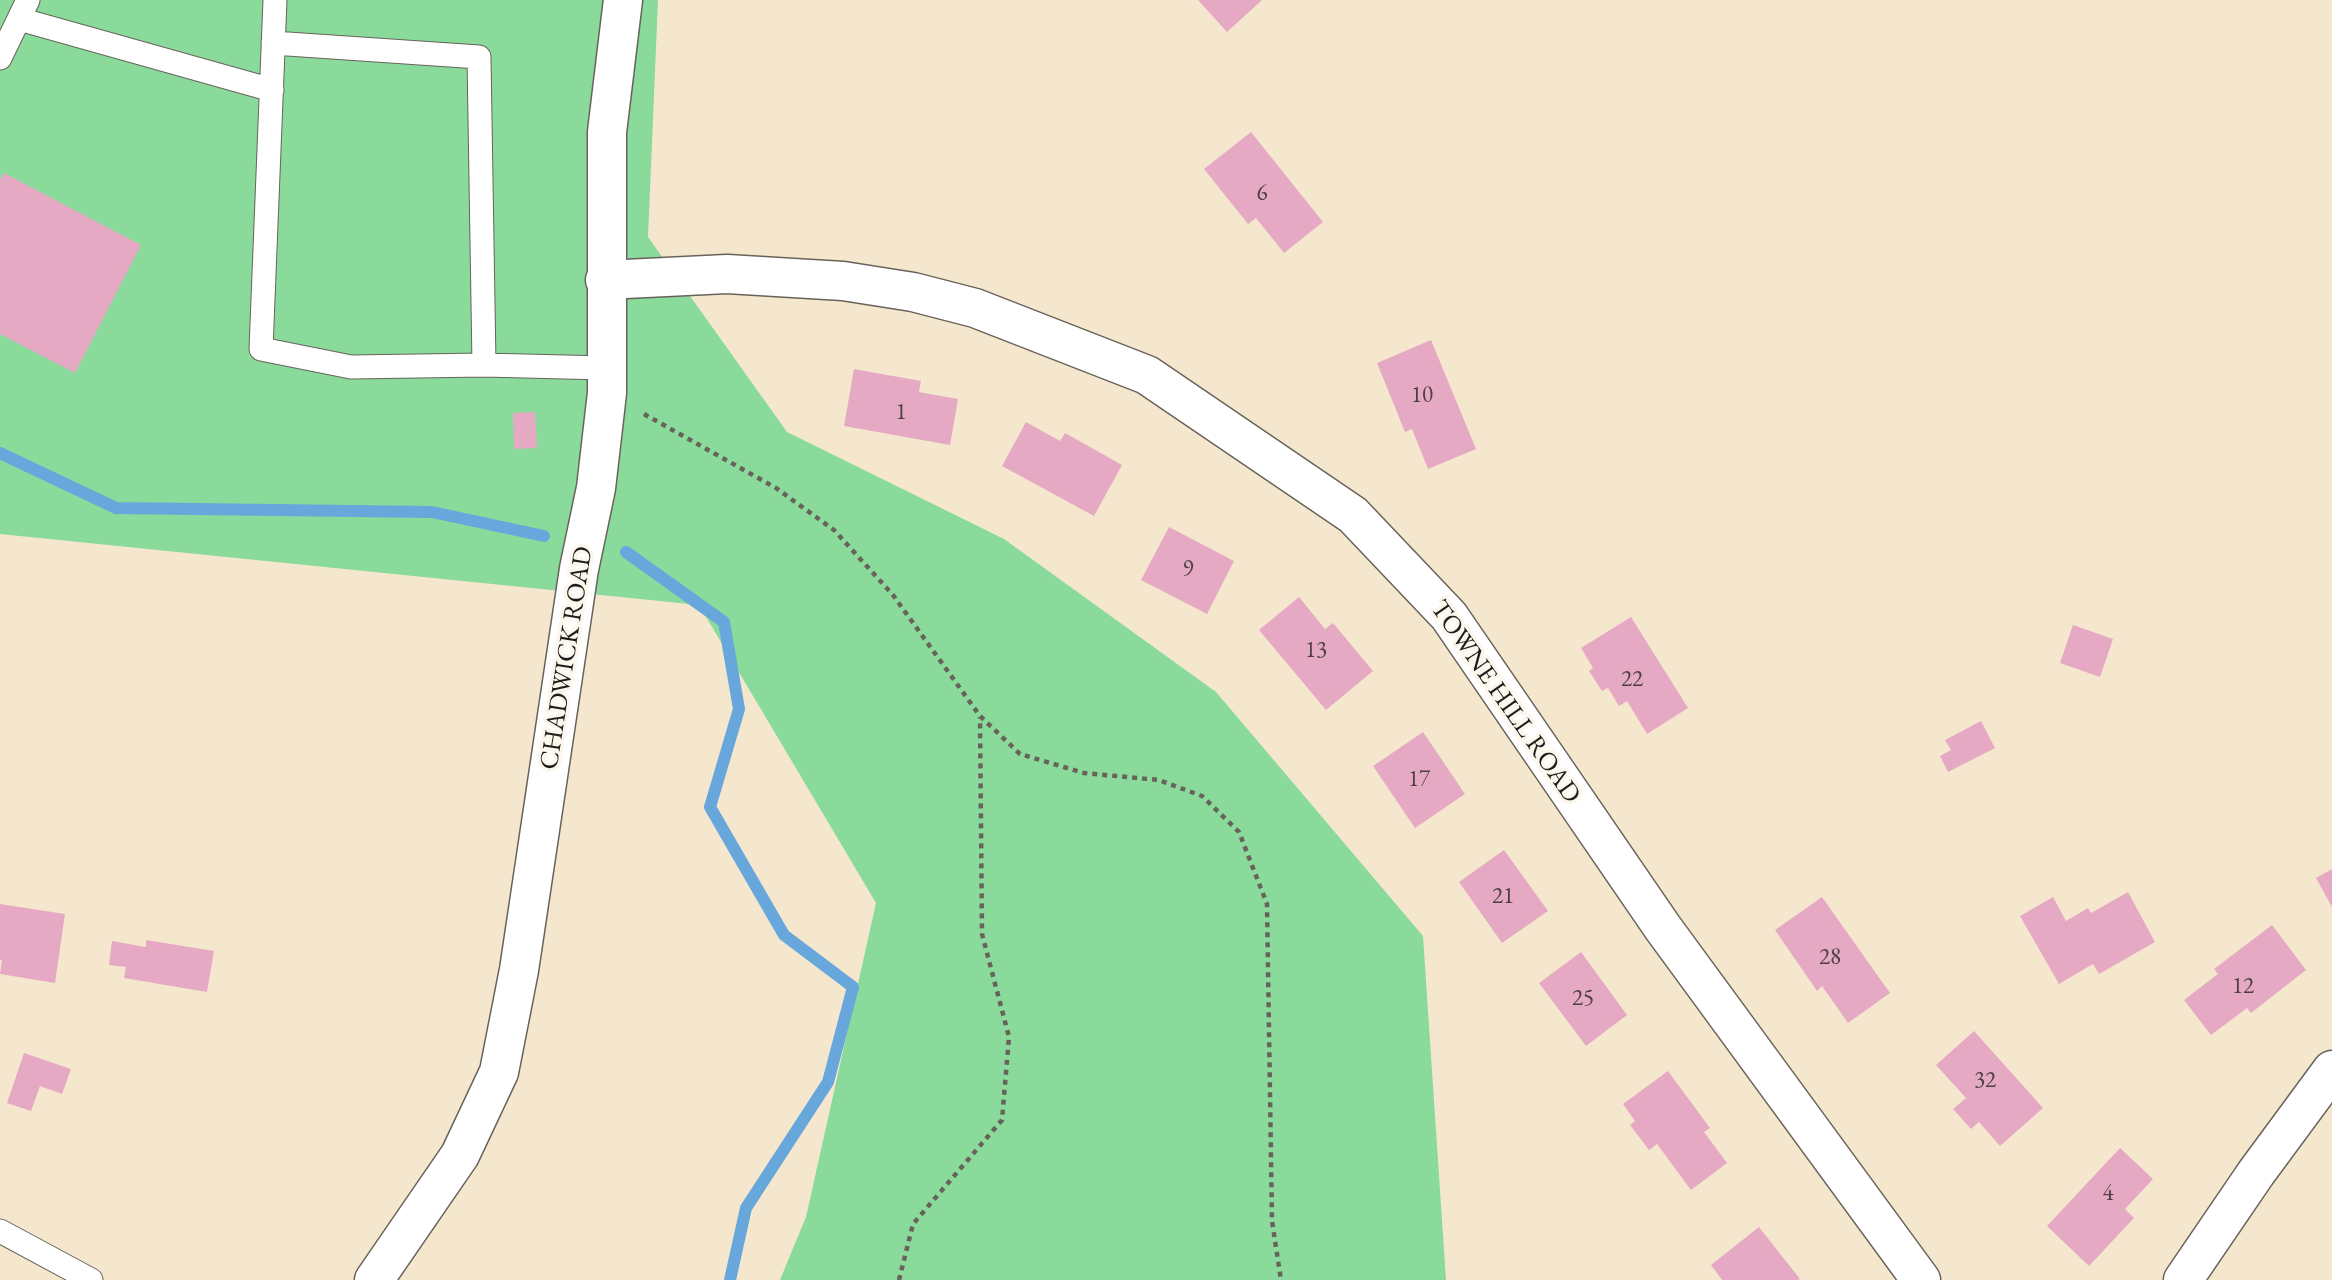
<!DOCTYPE html>
<style>
body{margin:0}
canvas{display:block;background:#f5e7ce}
</style>
<canvas width="2332" height="1280"></canvas>
<script>
const g = document.querySelector('canvas').getContext('2d');
g.lineJoin = 'round';
function fillPath(path, color) { g.fillStyle = color; g.fill(path, 'evenodd'); }
const poly = rows => new Path2D(rows.map(r => 'M' + r).join(''));
function strokePath(path, color, width, dash) { g.strokeStyle = color; g.lineWidth = width; g.lineCap = dash ? 'butt' : 'round'; g.setLineDash(dash || []); g.stroke(path); }
function write(font, color, halo, rows, align = 'center') {
  g.font = font + ' "EB Garamond",serif'; g.lineWidth = 7; g.setLineDash([]); g.textBaseline = 'middle'; g.strokeStyle = halo; g.fillStyle = color; for (const [text, x, y, turn = 0] of rows) {
    g.save(); g.translate(x, y); g.rotate((+turn || 0) * Math.PI / 180); g.textAlign = isNaN(turn) ? turn : align; if (halo) g.strokeText(text, 0, 0); g.fillText(text, 0, 0); g.restore();
  }
}
fillPath(poly([
 [0,0,658,0,648,237,787,432,1004,539,1216,692,1423,936,1446,1280,780,1280,806,1217,876,903,699,605,0,534]
]), '#89da9b');
strokePath(poly([
 [0,453,116,508,432,512,544,536],
 [626,552,724,622,739,709,710,807,784,935,853,987,828,1082,746,1208,730,1280]
]), '#68a7db', 12);
fillPath(poly([
 [1198,0,1262,0,1227,32],
 [1251,132,1323,222,1284,253,1256,218,1248,224,1204,169],
 [4,173,141,245,75,373,0,334,0,180],
 [1431,340,1476,449,1428,469,1412,429,1405,432,1377,363],
 [854,369,921,381,919,392,958,399,950,445,844,426],
 [535,412,537,448,514,449,513,413],
 [1026,422,1060,441,1065,433,1122,465,1094,516,1002,466],
 [1169,527,1234,561,1207,614,1141,580],
 [1299,597,1325,629,1333,623,1373,671,1326,710,1259,630],
 [1631,617,1688,708,1647,734,1627,701,1619,706,1608,688,1602,691,1589,671,1593,668,1581,648],
 [2073,625,2113,639,2100,677,2060,663],
 [1981,721,1995,748,1948,772,1940,756,1951,750,1945,740],
 [1423,732,1465,794,1415,828,1373,766],
 [1504,850,1548,911,1502,943,1459,882],
 [2332,869,2332,907,2316,878],
 [2128,892,2155,942,2099,974,2093,964,2059,984,2020,916,2053,897,2066,921,2088,908,2091,913],
 [1822,897,1890,993,1848,1023,1822,986,1817,991,1775,930],
 [0,904,65,914,55,983,0,974,2,960,0,960],
 [2272,925,2306,970,2251,1013,2247,1008,2211,1035,2184,1000,2218,974,2214,969],
 [146,940,214,951,207,992,124,978,126,967,109,965,112,941,146,947],
 [1581,952,1627,1015,1586,1046,1539,983],
 [1974,1031,2043,1108,2000,1146,1979,1122,1971,1129,1953,1109,1966,1098,1936,1065],
 [24,1053,71,1069,62,1094,40,1086,31,1111,7,1103],
 [1668,1071,1710,1128,1704,1132,1727,1163,1691,1190,1657,1144,1649,1150,1630,1125,1635,1121,1623,1104],
 [2120,1148,2153,1179,2125,1209,2134,1218,2089,1266,2047,1226],
 [1759,1227,1800,1279,1798,1280,1722,1280,1711,1265]
]), '#e6a9c4');
const service = poly([
 [275,0,261,349,351,367,484,365,606,368],
 [19,19,272,90],
 [273,43,479,57,484,365],
 [0,58,28,0],
 [0,1231,91,1280]
]);
const minor = poly([
 [605,280,727,274,843,281,913,292,975,308,1147,375,1353,515,1449,616,1663,928,1921,1280],
 [2183,1280,2256,1173,2332,1070]
]);
const tertiary = poly([
 [374,1280,460,1155,499,1072,519,970,579,569,596,488,607,393,607,132,623,0]
]);
strokePath(service, '#68635a', 25);
strokePath(minor, '#68635a', 41);
strokePath(tertiary, '#68635a', 41);
strokePath(poly([
 [644,414,776,488,834,530,893,595,980,716,1020,754,1084,773,1159,780,1202,796,1239,832,1267,904,1272,1221,1281,1280],
 [899,1280,913,1224,1002,1120,1009,1037,982,934,980,717]
]), '#68635a', 4.5, [5, 5]);
strokePath(service, '#fff', 23);
strokePath(minor, '#fff', 38);
strokePath(tertiary, '#fff', 38);
write('23px', '#4e3f46', null, [
 ["6",1262,194],
 ["10",1422,396],
 ["1",901,413],
 ["9",1188,570],
 ["13",1316,651],
 ["22",1632,680],
 ["17",1419,780],
 ["21",1503,897],
 ["28",1830,958],
 ["12",2243,987],
 ["25",1583,999],
 ["32",1985,1081],
 ["4",2108,1194]
]);
write('26px', '#1c1c1c', '#fbf7ec', [
 ["CHADWICK ROAD",567,658,-81],
 ["TOWNE HILL ROAD",1505,702,55]
]);
</script>
